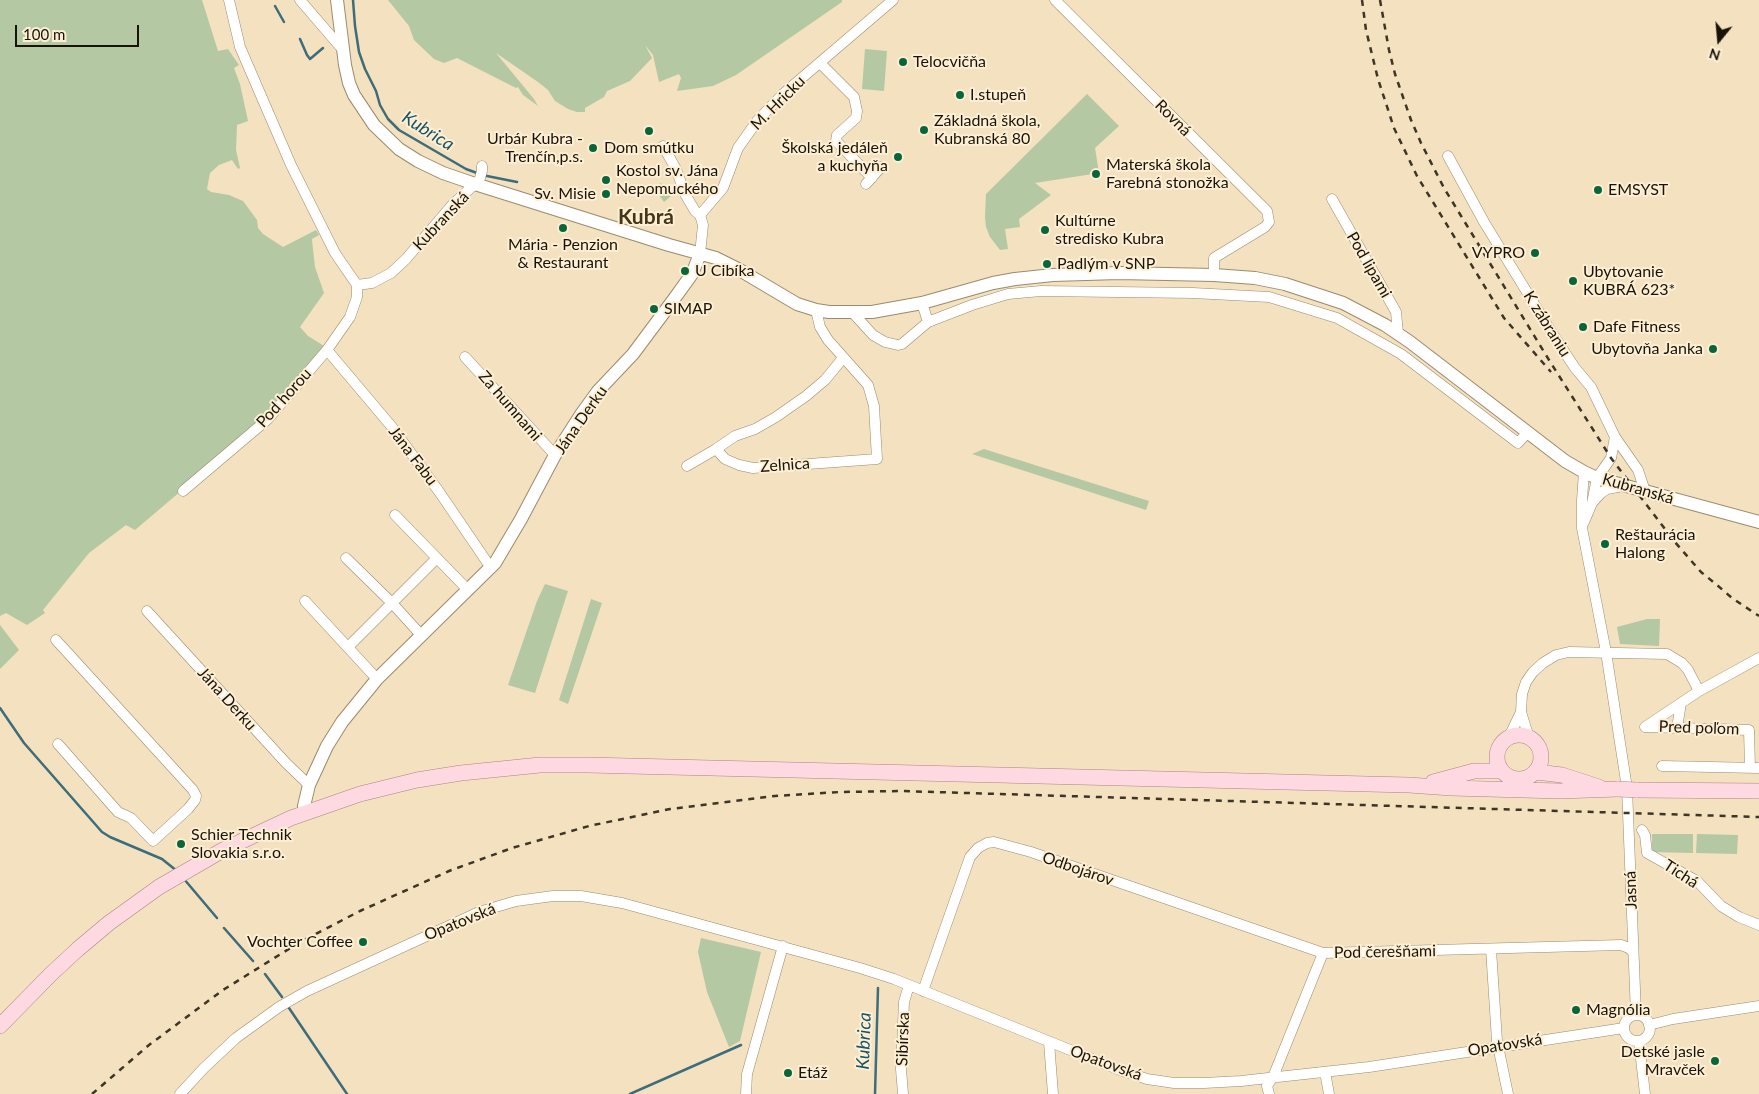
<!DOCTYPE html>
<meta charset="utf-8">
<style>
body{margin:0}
#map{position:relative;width:1759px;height:1094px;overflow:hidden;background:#f3e1c0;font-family:Lato,sans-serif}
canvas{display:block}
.north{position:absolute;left:1694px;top:15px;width:50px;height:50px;-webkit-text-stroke:4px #fdefd4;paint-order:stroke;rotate:197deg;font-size:14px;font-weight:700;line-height:20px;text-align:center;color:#191307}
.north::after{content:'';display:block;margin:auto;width:18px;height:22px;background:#191307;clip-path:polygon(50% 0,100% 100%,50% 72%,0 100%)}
.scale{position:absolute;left:15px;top:25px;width:124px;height:22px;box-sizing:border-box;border:2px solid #191307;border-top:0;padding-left:6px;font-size:15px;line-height:18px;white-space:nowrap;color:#191307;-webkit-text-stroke:4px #fdefd4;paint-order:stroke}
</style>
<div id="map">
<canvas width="1759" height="1094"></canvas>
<div class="north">N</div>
<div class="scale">100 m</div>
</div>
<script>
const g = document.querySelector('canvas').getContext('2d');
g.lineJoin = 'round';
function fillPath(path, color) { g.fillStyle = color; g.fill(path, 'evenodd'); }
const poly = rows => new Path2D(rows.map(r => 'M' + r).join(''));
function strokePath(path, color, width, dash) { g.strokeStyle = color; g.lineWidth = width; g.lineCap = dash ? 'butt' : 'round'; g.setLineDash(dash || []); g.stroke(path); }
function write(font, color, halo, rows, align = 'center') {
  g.font = font + ' Lato,sans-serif'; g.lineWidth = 4; g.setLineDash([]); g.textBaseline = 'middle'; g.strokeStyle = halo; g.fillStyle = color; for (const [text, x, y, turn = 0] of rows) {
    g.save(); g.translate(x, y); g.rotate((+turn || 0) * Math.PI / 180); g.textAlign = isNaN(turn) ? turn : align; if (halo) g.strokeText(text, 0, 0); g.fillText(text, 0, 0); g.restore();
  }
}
fillPath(poly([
 [0,0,202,0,218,51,228,49,239,65,234,68,240,84,248,121,237,125,236,150,240,168,238,169,232,160,219,165,210,173,207,189,211,192,229,195,243,201,257,220,258,228,263,234,283,247,316,230,319,235,312,239,313,250,315,267,324,293,300,327,308,336,324,346,260,424,135,530,126,525,89,553,43,610,45,613,27,625,6,613,0,616],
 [388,0,842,0,842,2,736,75,713,86,677,91,681,78,679,74,659,82,653,55,645,45,652,58,630,81,607,91,604,97,585,108,585,112,577,112,568,109,555,101,548,90,538,82,496,53,534,99,538,106,523,95,518,87,516,88,457,58,444,63,434,59,414,40,409,26],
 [865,49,887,51,884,91,862,89],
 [1087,94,1119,126,1095,148,1099,173,1035,183,1051,195,1019,219,1020,227,1005,229,1008,249,1000,250,990,237,986,227,985,218,986,194],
 [661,183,671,196,664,202,654,188],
 [984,449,1003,455,1149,501,1146,510,972,454],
 [545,584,568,591,535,693,508,685,537,601],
 [591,599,602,603,568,704,559,700],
 [1647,619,1660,619,1659,646,1620,644,1617,627],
 [0,625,19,650,0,669],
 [1652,834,1693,834,1693,853,1652,852],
 [1697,834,1738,835,1737,854,1696,853],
 [701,938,761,952,740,1041,729,1047,707,992,698,952]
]), '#b4c8a3');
strokePath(poly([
 [353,0,355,26,359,52,365,69,376,91,380,105,388,119,399,130,466,169,477,173],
 [275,6,284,22],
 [300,39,307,55,310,59,323,48],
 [482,175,517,182],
 [0,708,24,743,102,832,110,837,162,859,177,871],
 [184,879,217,918],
 [224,928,253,961],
 [265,974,282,997],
 [289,1008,347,1094],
 [630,1094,741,1045],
 [875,1094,878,988]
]), '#3d6c7b', 2.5);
const minor = poly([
 [229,0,240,47,291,165,335,253,357,285],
 [300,0,343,50],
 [1055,0,1267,211,1269,222,1265,227,1214,258,1214,275],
 [820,63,854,97,857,111,856,118,837,135,836,141,872,178],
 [663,146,676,169,685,194,695,211,700,215],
 [1448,156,1484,222,1552,333,1575,368,1591,387,1615,437,1638,470,1645,491],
 [866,184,881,167],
 [478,185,482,171,482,166],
 [1332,199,1396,312,1398,334],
 [700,254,703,225,700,215,723,188,738,148,757,121,783,94,893,0],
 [357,285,372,283,391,273,406,259,453,204,475,184],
 [922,303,928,322],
 [816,310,820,327,828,340,868,385,874,406,877,459,753,468,739,465,725,459,716,449,735,436,755,429,776,417,806,396,825,380,843,358],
 [853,313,873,335,885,342,898,345,902,344,928,322,972,305,1008,294,1041,291,1193,293,1269,297,1337,318,1401,354,1518,443,1528,432],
 [327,350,392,427,440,493,491,568],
 [465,357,555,455],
 [687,466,716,449],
 [1584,472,1582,500,1582,528,1606,652,1627,788,1636,1015],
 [183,491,268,419,327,350,350,317,357,297,357,285],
 [1592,503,1597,478,1611,458,1615,437],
 [395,515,468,590],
 [1584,522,1592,503,1601,493,1607,489,1623,486],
 [346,558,392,603,421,635],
 [305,601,377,679],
 [147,611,286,763,309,785],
 [56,640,193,790,196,796,195,800,188,809,153,841,131,818,118,812,58,744],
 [348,647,437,558],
 [1521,712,1529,738],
 [1645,727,1749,730,1750,768],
 [1645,727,1699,691,1759,658],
 [1677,728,1681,703],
 [1508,739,1521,712,1522,694,1526,682,1533,672,1543,663,1556,655,1569,652,1667,654,1682,663,1688,670,1699,691],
 [1662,766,1759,768],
 [1642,830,1645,835,1647,853,1697,881,1721,906,1739,917,1759,925],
 [1491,949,1497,1041,1508,1094],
 [923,991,970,857,978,848,987,843,994,842,1031,852,1323,953,1621,945,1629,948,1633,952],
 '1624 1028a13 13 0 1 1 26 0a13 13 0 1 1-26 0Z',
 [1649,1025,1673,1019,1759,1006],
 [1639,1041,1645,1094],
 [1049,1042,1053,1094],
 [1325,1072,1329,1094],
 [180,1094,204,1068,236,1038,279,1007,307,991,479,912,516,901,553,896,581,896,622,903,860,968,894,979,1120,1070,1147,1079,1174,1083,1204,1083,1241,1081,1369,1067,1624,1028],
 [746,1094,747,1074,783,946],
 [903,1094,901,1069,904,1002,909,985],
 [1269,1094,1267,1086,1273,1077,1323,953]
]);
const tertiary = poly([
 [337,0,345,65,349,83,354,95,374,125,399,149,418,161,443,173,475,184,669,245,716,258,738,269,797,304,816,310,829,312,872,312,922,303,993,283,1015,279,1053,275,1119,273,1214,275,1255,278,1285,284,1343,303,1385,325,1410,342,1565,461,1584,472,1597,478,1759,522],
 [307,812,304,806,309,785,327,746,342,722,377,679,495,563,521,519,555,455,582,413,598,391,633,354,674,299,692,274,700,254]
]);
const primary = poly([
 '1497 757a22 22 0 1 1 44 0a22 22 0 1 1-44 0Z',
 [1536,772,1562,775,1599,787],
 [1433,782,1474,771,1502,771],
 [1636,790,1759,791],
 [0,1026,51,974,78,949,109,923,159,887,223,850,291,818,360,794,417,780,461,773,540,765,588,765,1409,785,1451,788,1560,791,1618,789]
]);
strokePath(minor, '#9b8b6c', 11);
strokePath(tertiary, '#9b8b6c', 14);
strokePath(primary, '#ad8388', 16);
strokePath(minor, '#fff', 10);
strokePath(tertiary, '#fff', 12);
strokePath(primary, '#fed9e2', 15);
strokePath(poly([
 [1362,0,1366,30,1378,79,1394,128,1417,176,1504,318,1551,372],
 [1380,0,1389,50,1395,74,1411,120,1421,143,1444,188,1549,360,1611,458,1674,541,1701,572,1717,585,1732,598,1759,616],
 [92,1094,149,1045,223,990,300,942,360,911,449,871,512,848,589,826,670,809,775,796,840,792,901,791,1759,817]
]), '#3d3525', 2.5, [6, 6]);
const primaryBridge = poly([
 [1618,789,1636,790]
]);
strokePath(primaryBridge, '#ad8388', 16, []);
strokePath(primaryBridge, '#fed9e2', 15);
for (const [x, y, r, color] of [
 [903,62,5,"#08663a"],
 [960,95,5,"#08663a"],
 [924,130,5,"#08663a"],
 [649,131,5,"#08663a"],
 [593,148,5,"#08663a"],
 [898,157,5,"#08663a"],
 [1096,174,5,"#08663a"],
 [606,180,5,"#08663a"],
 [1598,190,5,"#08663a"],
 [606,194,5,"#08663a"],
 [563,228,5,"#08663a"],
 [1045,230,5,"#08663a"],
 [1535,253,5,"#08663a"],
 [1047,264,5,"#08663a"],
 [685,271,5,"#08663a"],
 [1573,281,5,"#08663a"],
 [654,309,5,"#08663a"],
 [1583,327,5,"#08663a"],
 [1713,349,5,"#08663a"],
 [1605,544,5,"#08663a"],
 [181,844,5,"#08663a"],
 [363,942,5,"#08663a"],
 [1576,1010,5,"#08663a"],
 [1715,1061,5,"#08663a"],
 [788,1073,5,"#08663a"]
]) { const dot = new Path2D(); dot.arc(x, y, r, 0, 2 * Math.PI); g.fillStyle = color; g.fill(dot); strokePath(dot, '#fdefd4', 2); }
write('16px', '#191307', '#fdefd4', [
 ["Telocvičňa",913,62],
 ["I.stupeň",970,95],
 ["Základná škola,",934,121],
 ["Kubranská 80",934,139],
 ["Urbár Kubra -",583,139,"right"],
 ["Trenčín,p.s.",583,157,"right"],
 ["Dom smútku",649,148,"center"],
 ["Školská jedáleň",888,148,"right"],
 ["a kuchyňa",888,166,"right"],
 ["Materská škola",1106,165],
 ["Farebná stonožka",1106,183],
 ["Kostol sv. Jána",616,171],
 ["Nepomuckého",616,189],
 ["EMSYST",1608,190],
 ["Sv. Misie",596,194,"right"],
 ["Kultúrne",1055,221],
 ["stredisko Kubra",1055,239],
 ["Mária - Penzion",563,245,"center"],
 ["& Restaurant",563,263,"center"],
 ["VYPRO",1525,253,"right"],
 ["Padlým v SNP",1057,264],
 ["U Cibíka",695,271],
 ["Ubytovanie",1583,272],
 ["KUBRÁ 623*",1583,290],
 ["SIMAP",664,309],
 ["Dafe Fitness",1593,327],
 ["Ubytovňa Janka",1703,349,"right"],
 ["Reštaurácia",1615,535],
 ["Halong",1615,553],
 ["Schier Technik",191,835],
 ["Slovakia s.r.o.",191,853],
 ["Vochter Coffee",353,942,"right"],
 ["Magnólia",1586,1010],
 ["Detské jasle",1705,1052,"right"],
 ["Mravček",1705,1070,"right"],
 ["Etáž",798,1073]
], 'left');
write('16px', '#191307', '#fdefd4', [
 ["M. Hricku",778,103,-45],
 ["Rovná",1173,118,45],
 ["Kubranská",441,221,-47],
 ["Pod lipami",1369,265,60],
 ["K zábraniu",1547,324,58],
 ["Pod horou",284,398,-48],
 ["Za humnami",510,406,49],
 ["Jána Derku",581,420,-55],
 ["Jána Fabu",413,456,53],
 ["Zelnica",785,465,-4],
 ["Kubranská",1638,489,16],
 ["Jána Derku",227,699,48],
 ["Pred poľom",1699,728,2],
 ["Odbojárov",1078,869,19],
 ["Tichá",1681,874,33],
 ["Jasná",1631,890,-92],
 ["Opatovská",460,922,-22],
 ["Pod čerešňami",1385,952,-1],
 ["Sibírska",903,1039,-88],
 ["Opatovská",1505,1045,-9],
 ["Opatovská",1106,1063,20]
]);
write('italic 18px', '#1a5368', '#fdefd4', [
 ["Kubrica",428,131,32],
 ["Kubrica",864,1041,-88]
]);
write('bold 21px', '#433518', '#fdefd4', [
 ["Kubrá",646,217]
]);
</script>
